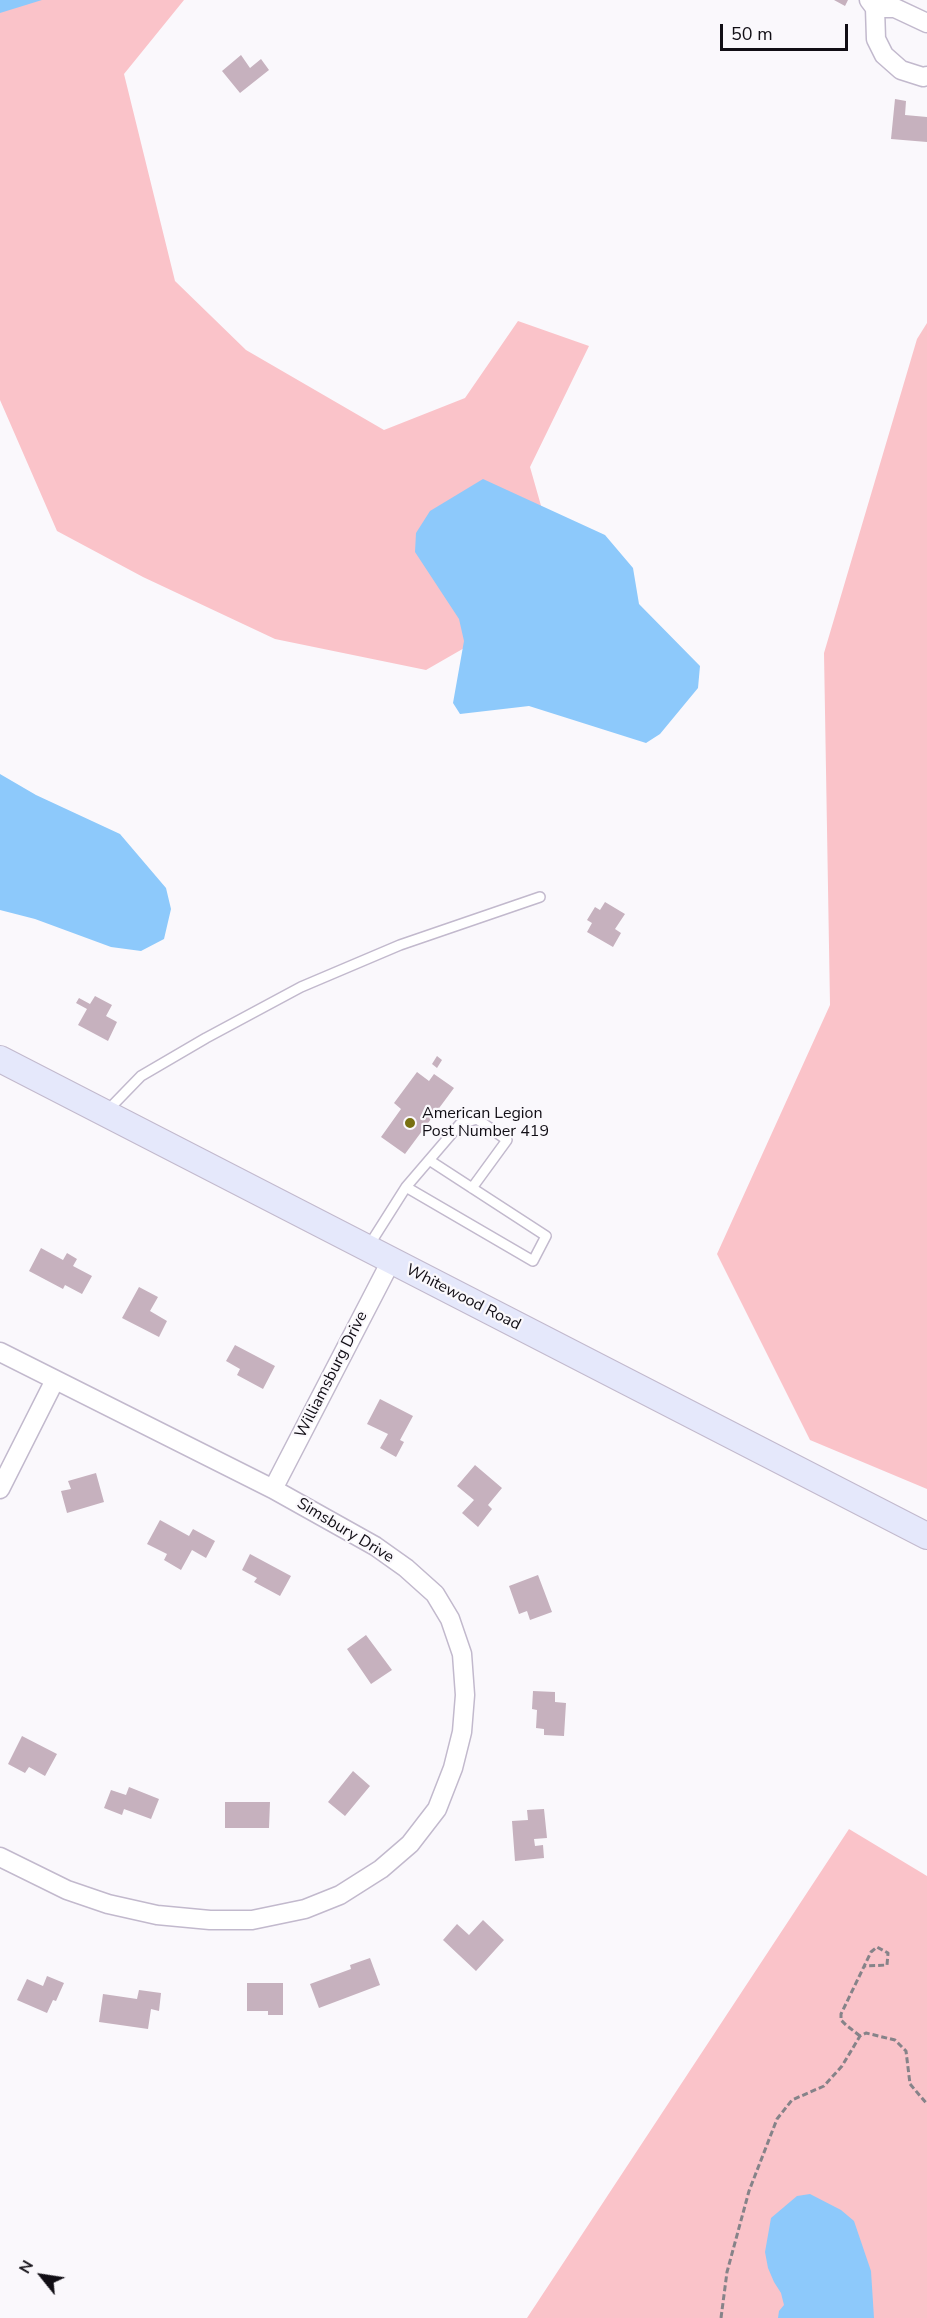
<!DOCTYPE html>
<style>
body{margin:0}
#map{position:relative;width:927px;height:2318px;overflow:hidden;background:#faf8fc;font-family:"Nunito Sans",sans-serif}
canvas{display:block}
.north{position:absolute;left:12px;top:2246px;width:60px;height:60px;-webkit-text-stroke:4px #faf8fc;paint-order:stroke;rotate:300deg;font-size:16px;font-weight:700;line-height:24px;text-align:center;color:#110e15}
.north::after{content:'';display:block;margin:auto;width:21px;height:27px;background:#110e15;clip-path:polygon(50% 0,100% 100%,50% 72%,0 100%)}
.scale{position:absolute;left:720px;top:24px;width:128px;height:27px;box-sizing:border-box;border:3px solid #110e15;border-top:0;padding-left:8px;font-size:18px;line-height:21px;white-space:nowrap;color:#110e15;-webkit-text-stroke:4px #faf8fc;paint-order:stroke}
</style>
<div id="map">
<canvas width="927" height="2318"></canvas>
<div class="north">N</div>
<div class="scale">50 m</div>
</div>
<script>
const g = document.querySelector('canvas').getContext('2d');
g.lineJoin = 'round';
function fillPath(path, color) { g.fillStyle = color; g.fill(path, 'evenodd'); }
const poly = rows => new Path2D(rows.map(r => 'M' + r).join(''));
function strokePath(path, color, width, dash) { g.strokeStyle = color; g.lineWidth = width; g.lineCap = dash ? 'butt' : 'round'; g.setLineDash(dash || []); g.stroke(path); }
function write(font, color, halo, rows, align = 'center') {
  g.font = font + ' "Nunito Sans",sans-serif'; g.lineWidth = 4.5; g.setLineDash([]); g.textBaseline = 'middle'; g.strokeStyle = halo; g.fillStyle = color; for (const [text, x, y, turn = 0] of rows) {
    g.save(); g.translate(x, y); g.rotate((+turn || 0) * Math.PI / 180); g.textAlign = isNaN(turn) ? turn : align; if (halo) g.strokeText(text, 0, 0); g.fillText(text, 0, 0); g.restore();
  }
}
fillPath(poly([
 [0,0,184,0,124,74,175,281,246,350,384,430,465,398,518,321,589,346,530,467,565,590,426,670,275,639,143,577,57,531,0,400],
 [927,323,927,1489,810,1440,717,1254,830,1005,824,653,917,339],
 [849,1829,927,1876,927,2318,527,2318]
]), '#fac3c9');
fillPath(poly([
 [0,0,42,0,0,13],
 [483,479,605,535,633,568,639,604,700,666,698,688,660,734,646,743,529,706,460,714,453,703,464,641,459,619,415,552,416,533,430,511],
 [0,774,36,795,120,834,166,888,171,909,164,939,141,951,111,947,35,919,0,910],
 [810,2194,841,2210,854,2221,871,2271,874,2318,778,2318,779,2311,784,2305,781,2293,774,2282,768,2268,765,2252,771,2218,797,2196]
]), '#8dc9fb');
fillPath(poly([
 [834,0,848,0,845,6],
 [241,55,250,68,261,59,269,70,240,93,222,71],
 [895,99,906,101,905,115,927,117,927,142,891,139],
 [605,902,625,914,615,929,621,933,613,947,587,932,592,923,587,920,595,907,600,910],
 [95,996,112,1005,106,1016,117,1022,108,1041,78,1025,87,1009,76,1003,79,998,90,1004],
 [437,1056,442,1060,437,1068,432,1064],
 [417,1072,429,1081,434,1074,454,1088,405,1154,381,1137,401,1109,394,1103],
 [41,1248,63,1260,67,1253,77,1259,73,1266,92,1276,82,1294,65,1285,63,1289,29,1271],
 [139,1287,158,1297,150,1311,167,1321,159,1337,122,1318],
 [235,1345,275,1366,263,1389,237,1375,240,1369,226,1361],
 [380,1399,413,1416,400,1440,404,1442,396,1457,380,1448,388,1434,367,1424],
 [475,1465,502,1488,488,1505,492,1509,478,1527,462,1513,474,1500,457,1486],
 [96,1473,104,1502,67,1513,61,1491,71,1489,68,1481],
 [160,1520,189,1536,193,1529,215,1541,206,1558,192,1550,181,1570,164,1560,167,1554,147,1544],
 [250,1554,291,1576,280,1596,254,1582,257,1578,242,1570],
 [538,1575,552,1612,530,1620,527,1611,519,1614,509,1586],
 [366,1635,392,1670,371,1684,347,1649],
 [533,1691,555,1692,555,1702,566,1703,564,1736,544,1735,544,1729,536,1728,537,1710,532,1709],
 [22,1736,57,1754,45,1776,29,1767,25,1773,8,1764],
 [353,1771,370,1786,345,1816,328,1802],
 [129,1787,159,1799,151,1819,124,1809,122,1815,104,1808,111,1790,126,1795],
 [225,1802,270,1802,269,1828,225,1828],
 [544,1809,547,1838,534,1839,535,1846,543,1845,544,1858,515,1861,512,1821,528,1820,527,1810],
 [483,1920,504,1940,476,1971,443,1940,457,1924,469,1935],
 [370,1958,380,1985,319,2008,310,1984,351,1969,350,1965],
 [47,1976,64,1983,56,2001,53,2000,47,2013,17,2000,27,1979,43,1986],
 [247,1983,283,1983,283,2015,268,2015,268,2011,247,2011],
 [139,1990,161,1993,159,2011,151,2009,148,2029,99,2022,103,1994,137,1999]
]), '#c6b1be');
const lane = poly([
 [107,1111,141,1076,206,1038,301,987,400,945,540,897],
 [406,1187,533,1261,546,1236,429,1160],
 [368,1247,406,1187,460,1124,477,1119,507,1140,472,1188]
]);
const street = poly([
 [869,0,875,8,876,39,884,55,901,70,923,77,927,76],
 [875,8,895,8,927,23],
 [0,1352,273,1489,375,1546,406,1568,435,1594,450,1619,462,1654,465,1695,462,1732,453,1768,437,1809,410,1844,381,1869,340,1895,305,1909,252,1920,210,1920,157,1915,108,1904,67,1890,0,1857],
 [0,1489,55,1380],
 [273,1489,391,1261]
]);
const secondary = poly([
 [0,1059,927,1536]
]);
strokePath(lane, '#c2b9cd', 12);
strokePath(street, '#c2b9cd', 21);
strokePath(secondary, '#c2b9cd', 28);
strokePath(poly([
 [860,2036,846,2025,841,2020,841,2014,871,1952,877,1947,888,1953,887,1965,864,1966],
 [721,2318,727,2272,749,2191,777,2119,792,2100,824,2086,842,2066,860,2036,866,2033,895,2040,906,2051,910,2084,927,2104]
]), '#868389', 3, [6, 3]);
strokePath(lane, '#fff', 9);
strokePath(street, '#fff', 18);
strokePath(secondary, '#e5e8fb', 26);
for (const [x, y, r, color] of [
 [410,1123,6,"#787010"]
]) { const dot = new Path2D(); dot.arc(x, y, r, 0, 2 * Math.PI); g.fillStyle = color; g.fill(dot); strokePath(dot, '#faf8fc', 2); }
write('16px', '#110e15', '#faf8fc', [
 ["American Legion",422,1114],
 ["Post Number 419",422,1132]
], 'left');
write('16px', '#110e15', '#faf8fc', [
 ["Whitewood Road",463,1298,27],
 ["Williamsburg Drive",332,1375,-63],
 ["Simsbury Drive",345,1531,31]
]);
</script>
